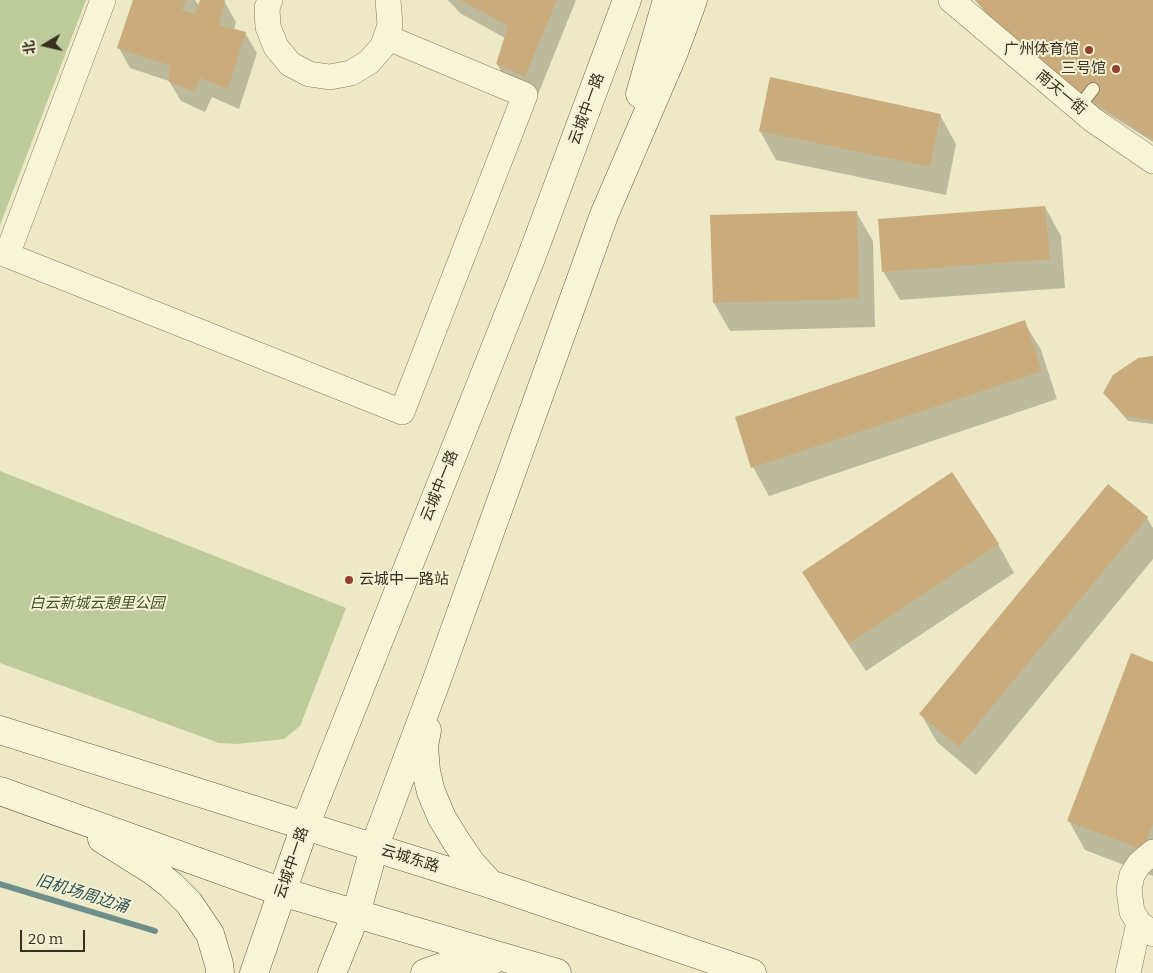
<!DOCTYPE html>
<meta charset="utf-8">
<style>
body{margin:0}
#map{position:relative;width:1153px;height:973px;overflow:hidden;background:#ede8c5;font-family:Bitter,"Noto Sans SC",serif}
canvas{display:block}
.north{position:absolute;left:20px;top:20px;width:50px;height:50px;-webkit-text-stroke:4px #f4f1d5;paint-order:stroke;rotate:261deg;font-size:14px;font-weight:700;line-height:20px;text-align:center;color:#38301f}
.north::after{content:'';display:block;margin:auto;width:18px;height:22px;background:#38301f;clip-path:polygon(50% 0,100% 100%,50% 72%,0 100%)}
.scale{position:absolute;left:20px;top:930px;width:65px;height:22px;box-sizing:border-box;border:2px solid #38301f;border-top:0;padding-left:6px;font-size:15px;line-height:18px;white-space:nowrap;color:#38301f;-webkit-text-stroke:4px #f4f1d5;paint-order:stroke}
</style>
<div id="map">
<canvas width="1153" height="973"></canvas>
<div class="north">北</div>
<div class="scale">20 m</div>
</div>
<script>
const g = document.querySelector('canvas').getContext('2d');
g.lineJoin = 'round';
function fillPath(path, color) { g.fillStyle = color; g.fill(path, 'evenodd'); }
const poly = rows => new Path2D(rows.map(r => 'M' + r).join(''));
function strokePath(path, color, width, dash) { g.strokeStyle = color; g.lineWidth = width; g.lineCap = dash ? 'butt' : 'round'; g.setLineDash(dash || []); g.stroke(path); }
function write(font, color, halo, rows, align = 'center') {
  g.font = font + ' Bitter,"Noto Sans SC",serif'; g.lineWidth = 4; g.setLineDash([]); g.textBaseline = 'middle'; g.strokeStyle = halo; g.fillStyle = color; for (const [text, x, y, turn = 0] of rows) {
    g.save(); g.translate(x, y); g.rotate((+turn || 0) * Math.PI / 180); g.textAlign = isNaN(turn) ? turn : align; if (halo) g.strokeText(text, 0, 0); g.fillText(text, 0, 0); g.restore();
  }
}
fillPath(poly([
 [0,0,86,0,0,225],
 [0,471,346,608,300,726,284,739,237,744,219,743,0,663]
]), '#bccb99');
fillPath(poly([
 [135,0,195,0,199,6,201,0,224,1,236,22,234,30,245,33,257,53,239,109,212,97,205,112,181,101,169,81,130,68,119,48],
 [448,0,576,0,537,97,509,84,497,64,505,38,460,13],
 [975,0,1153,0,1153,142,1065,87,995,23],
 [940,115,956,144,946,195,776,160,760,131],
 [1045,207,1061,236,1065,288,900,300,883,271],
 [856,212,873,241,875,327,730,331,714,303],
 [1024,322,1041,350,1057,399,769,496,753,467],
 [1153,358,1153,424,1128,421,1104,393],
 [1147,518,1153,528,1153,559,976,775,937,742,921,714],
 [998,544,1014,573,866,671,820,601,803,573],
 [1153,663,1153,876,1085,850,1069,821]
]), '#0003');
strokePath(poly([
 [0,884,155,931]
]), '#6e8e8c', 6);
fillPath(poly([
 [133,0,186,0,182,10,195,14,200,0,225,0,219,25,246,32,228,89,200,78,194,92,168,81,171,66,117,48],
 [460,0,557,0,525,77,496,64,508,26],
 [975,0,1153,0,1153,140,1061,82,991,18],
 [770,77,941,114,930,167,759,131],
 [1045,206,1050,259,882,272,878,219],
 [857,211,859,299,713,303,710,215],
 [1025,320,1042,371,751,468,735,417],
 [1153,356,1153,420,1125,416,1103,393,1113,375,1138,358],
 [952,472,999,544,849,644,802,572],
 [1108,484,1148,517,959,747,919,714],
 [1131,653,1153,662,1153,824,1143,850,1067,821]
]), '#c9ab7c');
const lane = poly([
 [1078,108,1093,89]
]);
const street = poly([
 [103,0,7,255,402,412,525,95,386,37],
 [270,0,267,8,268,27,276,47,290,64,309,74,330,77,351,73,369,62,383,46,390,25,388,0],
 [951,0,1093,120,1153,161],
 [1153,852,1139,864,1132,875,1129,890,1132,912,1139,923,1153,934],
 [1128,973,1139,923]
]);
const secondary = poly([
 [640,94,667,0],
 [0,730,490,884,752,973],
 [427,730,424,746,426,771,431,792,442,818,456,841,471,863,490,884],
 [0,791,282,892,557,973],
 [102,839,153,871,171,885,189,903,210,934,219,964,220,973],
 [254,973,305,826,531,258,627,0],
 [332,973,356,914,374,848,436,682,604,215,674,52,693,0],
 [425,973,448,965,478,959,493,960]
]);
strokePath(lane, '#877b5c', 14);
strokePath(street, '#877b5c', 26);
strokePath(secondary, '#695c3f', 29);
strokePath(lane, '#f8f4d8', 12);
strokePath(street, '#f8f4d8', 25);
strokePath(secondary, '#f8f4d8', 28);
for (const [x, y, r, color] of [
 [1089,50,5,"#94402e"],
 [1116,69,5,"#94402e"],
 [349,580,5,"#94402e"]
]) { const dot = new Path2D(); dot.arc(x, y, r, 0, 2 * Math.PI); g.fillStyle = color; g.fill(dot); strokePath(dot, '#f4f1d5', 2); }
write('15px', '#38301f', '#f4f1d5', [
 ["广州体育馆",1079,50],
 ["三号馆",1106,69],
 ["云城中一路站",359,580,"left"]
], 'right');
write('15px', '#38301f', '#f4f1d5', [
 ["南天一街",1061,93,40],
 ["云城中一路",587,109,-70],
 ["云城中一路",440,486,-68],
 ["云城东路",410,859,17],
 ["云城中一路",292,863,-71]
]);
write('italic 15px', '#405326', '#f4f1d5', [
 ["白云新城云憩里公园",97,604]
]);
write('italic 16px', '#2f5257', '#f4f1d5', [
 ["旧机场周边涌",82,894,17]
]);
</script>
